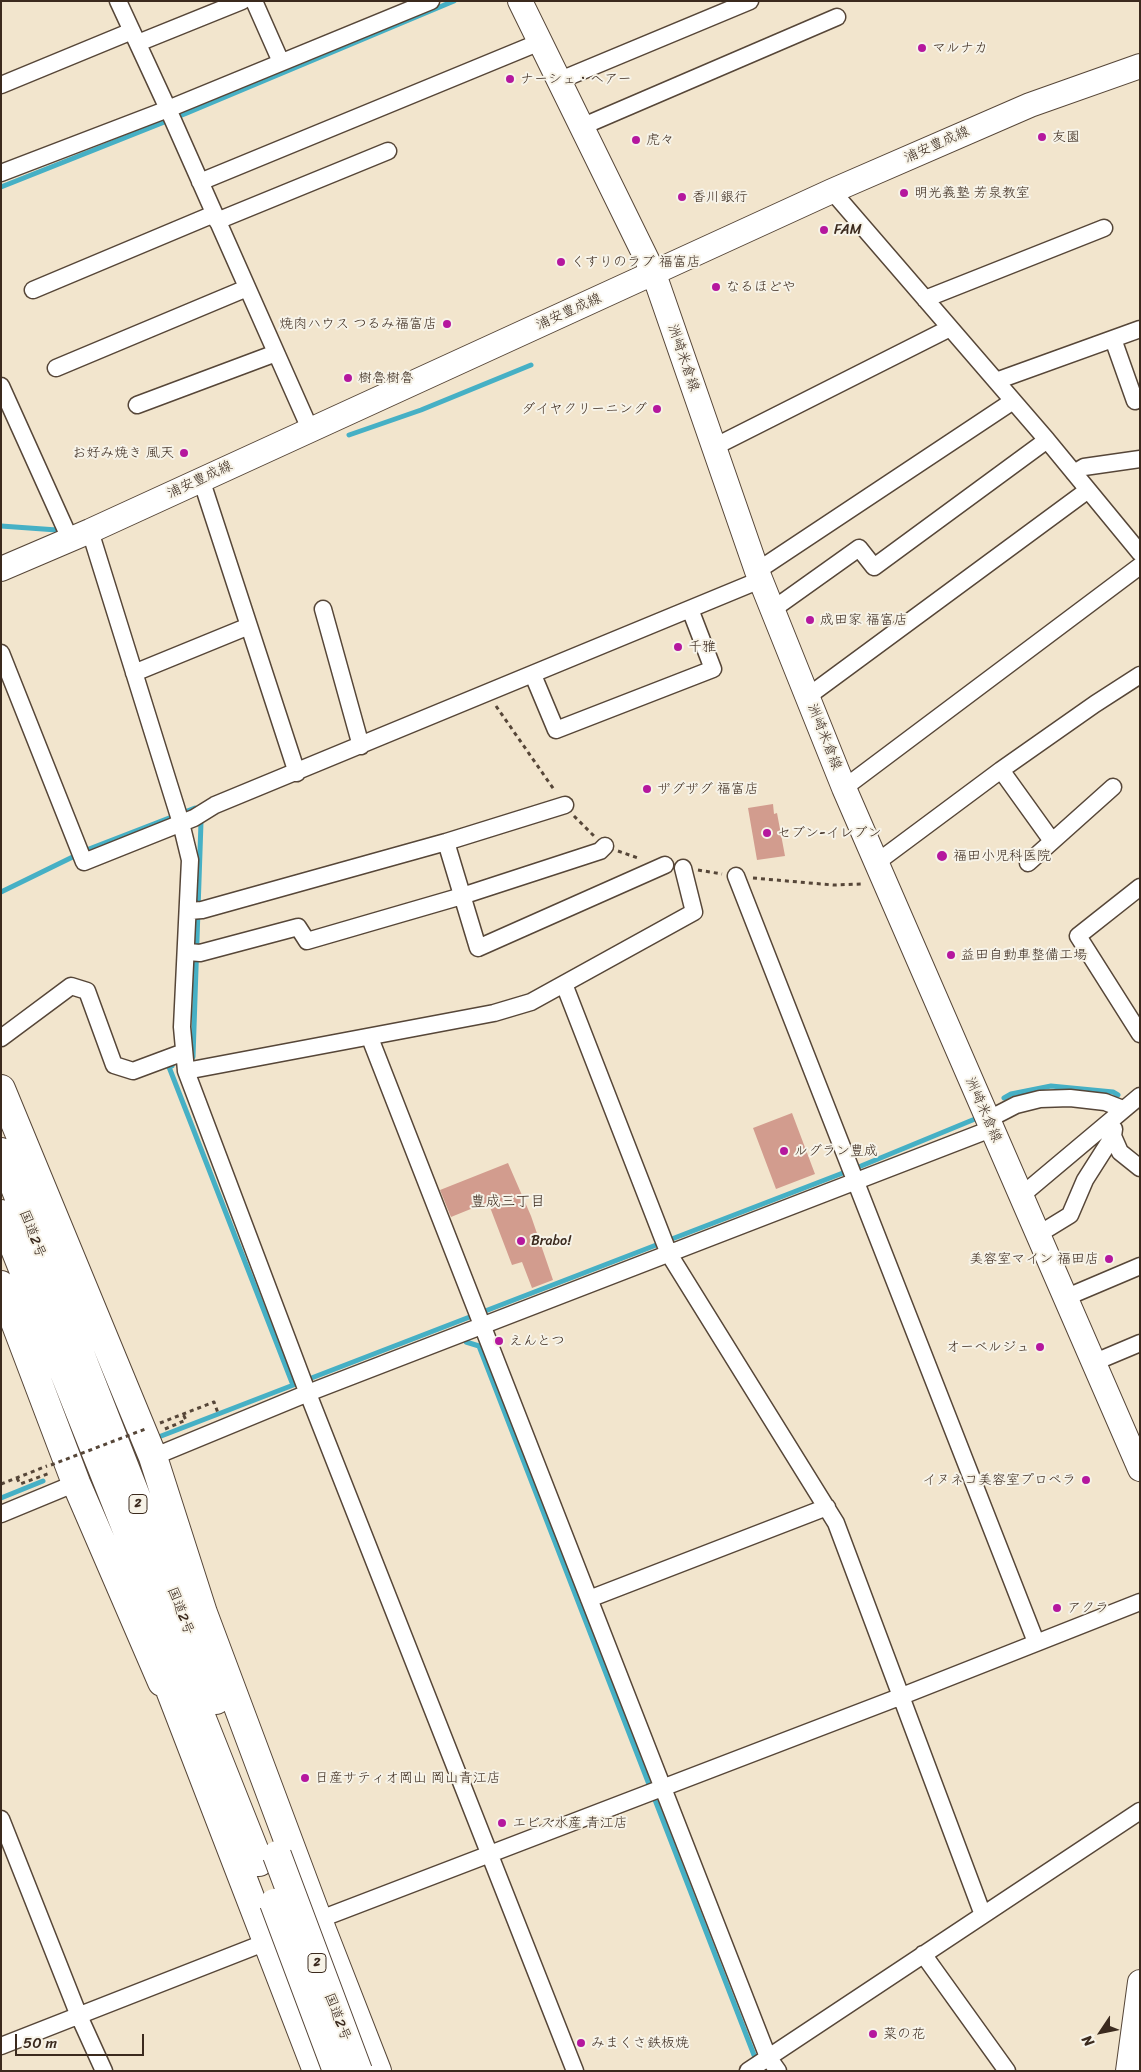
<!DOCTYPE html>
<meta charset="utf-8">
<style>
body{margin:0}
#map{position:relative;width:1141px;height:2072px;overflow:hidden;background:#f2e5cd;font-family:Sriracha,sans-serif}
canvas{display:block}
.frame{position:absolute;inset:0;border:2px solid #3b2a1e;pointer-events:none}
.north{position:absolute;left:1076px;top:2007px;width:50px;height:50px;-webkit-text-stroke:4px #f7f3e8;paint-order:stroke;rotate:236deg;font-size:14px;font-weight:700;line-height:20px;text-align:center;color:#3b2a1e}
.north::after{content:'';display:block;margin:auto;width:18px;height:22px;background:#3b2a1e;clip-path:polygon(50% 0,100% 100%,50% 72%,0 100%)}
.scale{position:absolute;left:15px;top:2034px;width:129px;height:22px;box-sizing:border-box;border:2px solid #3b2a1e;border-top:0;padding-left:6px;font-size:15px;line-height:18px;white-space:nowrap;color:#3b2a1e;-webkit-text-stroke:4px #f7f3e8;paint-order:stroke}
</style>
<div id="map">
<canvas width="1141" height="2072"></canvas>
<div class="frame"></div>
<div class="north">N</div>
<div class="scale">50 m</div>
</div>
<script>
const g = document.querySelector('canvas').getContext('2d');
g.lineJoin = 'round';
const poly = rows => new Path2D(rows.map(r => 'M' + r).join(''));
function strokePath(path, color, width, dash) { g.strokeStyle = color; g.lineWidth = width; g.lineCap = dash ? 'butt' : 'round'; g.setLineDash(dash || []); g.stroke(path); }
function fillPath(path, color) { g.fillStyle = color; g.fill(path, 'evenodd'); }
function write(font, color, halo, rows, align = 'center') {
  g.font = font + ' Sriracha,"Klee One",sans-serif'; g.lineWidth = 4; g.setLineDash([]); g.textBaseline = 'middle'; g.strokeStyle = halo; g.fillStyle = color; for (const [text, x, y, turn = 0] of rows) {
    g.save(); g.translate(x, y); g.rotate((+turn || 0) * Math.PI / 180); g.textAlign = isNaN(turn) ? turn : align; if (halo) g.strokeText(text, 0, 0); g.fillText(text, 0, 0); g.restore();
  }
}
strokePath(poly([
 [1,187,187,113,454,1],
 [349,435,421,410,531,365],
 [1,526,57,530],
 [1,892,89,849,195,808,201,822,193,1057,190,1058],
 [172,1066,169,1067,293,1385],
 [1004,1098,1011,1094,1051,1086,1113,1092,1118,1095],
 [464,1336,466,1342,479,1346,754,2055,763,2071],
 [156,1438,861,1166,975,1119],
 [1,1498,43,1481]
]), '#46b0c5', 5);
fillPath(poly([
 [773,804,774,814,777,813,785,856,757,860,748,808],
 [792,1113,815,1174,776,1189,753,1128],
 [508,1163,531,1216,553,1280,532,1288,522,1262,512,1265,488,1202,451,1217,440,1190]
]), '#d29c8e');
const minor = poly([
 [118,1,168,109,310,429],
 [254,1,281,62],
 [138,43,242,1],
 [558,81,750,1],
 [1,85,132,31],
 [581,127,837,17],
 [1,173,168,109,431,1],
 [200,182,540,42],
 [832,191,1047,440,1140,553],
 [217,221,388,151],
 [33,290,214,214],
 [925,299,1104,228],
 [1113,339,1135,401],
 [56,368,247,288],
 [996,381,1140,329],
 [1,386,70,539],
 [137,405,276,353],
 [714,447,950,328],
 [1074,473,1084,467,1140,459],
 [201,479,297,773],
 [90,531,181,823,190,860,182,1027,186,1071,305,1386,575,2071],
 [757,571,1013,401],
 [323,609,361,746],
 [772,610,859,548,874,567,1047,440],
 [1,653,84,862,194,818,215,805,760,580],
 [134,673,249,626],
 [533,675,556,730,713,669,690,609],
 [807,697,1088,490],
 [1001,770,1052,841],
 [844,788,1140,566],
 [446,842,478,948,665,865],
 [876,863,1001,770,1095,704,1140,675],
 [1028,863,1113,787],
 [736,876,1036,1642],
 [1140,887,1078,936,1140,1034],
 [189,911,202,910,446,842,565,805],
 [188,952,200,953,298,927,307,941,462,896,600,851,605,846],
 [564,984,669,1254,836,1523,983,1915],
 [1,1038,71,986,87,991,114,1065,133,1071,184,1052],
 [370,1038,768,2057,778,2071],
 [186,1071,494,1013,531,1002,694,912,683,868],
 [987,1120,1016,1105,1040,1099,1070,1098,1105,1102,1123,1109],
 [1114,1129,1113,1136,1120,1152,1140,1168],
 [1022,1195,1140,1096],
 [1039,1234,1070,1215,1085,1180,1113,1136],
 [1067,1297,1140,1266],
 [1095,1362,1140,1343],
 [153,1457,308,1393,991,1129],
 [1,1514,76,1483],
 [589,1599,827,1507],
 [1,1819,79,2016,104,2071],
 [310,1923,902,1696,1140,1602],
 [923,1954,1007,2071],
 [1,2046,274,1939],
 [748,2071,1140,1811]
]);
const secondary = poly([
 [520,1,654,274,757,571,844,788,1140,1469],
 [1,569,90,531,832,191,1030,105,1140,66],
 [1128,2071,1140,1982]
]);
const trunk = poly([
 [1,1089,153,1457,203,1613,318,1920,377,2071],
 [1,1152,216,1700],
 [1,1214,259,1862],
 [1,1285,76,1483,162,1682],
 [160,1664,317,2071]
]);
strokePath(minor, '#564638', 19);
strokePath(secondary, '#564638', 26);
strokePath(trunk, '#564638', 30);
strokePath(poly([
 [496,706,555,791],
 [574,816,594,836],
 [618,851,638,858],
 [698,870,722,874],
 [753,878,833,885,864,884],
 [160,1423,214,1402,218,1413],
 [165,1429,186,1420,183,1414],
 [17,1478,20,1484,50,1473],
 [1,1484,47,1466]
]), '#564638', 3, [4, 4]);
strokePath(minor, '#fff', 16);
strokePath(secondary, '#fff', 24);
strokePath(trunk, '#fff', 28);
const trunkBridge = poly([
 [277,1855,358,2071],
 [274,1903,337,2071]
]);
strokePath(trunkBridge, '#564638', 30, []);
strokePath(poly([
 [51,1465,148,1428]
]), '#564638', 3, [4, 4]);
strokePath(trunkBridge, '#fff', 28);
for (const [x, y, r, color] of [
 [922,48,5,"#b5179e"],
 [510,79,5,"#b5179e"],
 [1042,137,5,"#b5179e"],
 [636,140,5,"#b5179e"],
 [904,193,5,"#b5179e"],
 [682,197,5,"#b5179e"],
 [824,230,5,"#b5179e"],
 [561,262,5,"#b5179e"],
 [716,287,5,"#b5179e"],
 [447,324,5,"#b5179e"],
 [348,378,5,"#b5179e"],
 [657,409,5,"#b5179e"],
 [184,453,5,"#b5179e"],
 [810,620,5,"#b5179e"],
 [678,647,5,"#b5179e"],
 [647,789,5,"#b5179e"],
 [767,833,5,"#b5179e"],
 [942,856,6,"#b5179e"],
 [951,955,5,"#b5179e"],
 [784,1151,5,"#b5179e"],
 [521,1241,5,"#b5179e"],
 [1109,1259,5,"#b5179e"],
 [499,1341,5,"#b5179e"],
 [1040,1347,5,"#b5179e"],
 [1086,1480,5,"#b5179e"],
 [1057,1608,5,"#b5179e"],
 [305,1778,5,"#b5179e"],
 [502,1823,5,"#b5179e"],
 [873,2034,5,"#b5179e"],
 [581,2043,5,"#b5179e"]
]) { const dot = new Path2D(); dot.arc(x, y, r, 0, 2 * Math.PI); g.fillStyle = color; g.fill(dot); strokePath(dot, '#f7f3e8', 2); }
for (const [x, y, w] of [
 [138,1504,18],
 [317,1963,18]
]) { const box = new Path2D(); box.roundRect(x - w / 2, y - 9.5, w, 19, 4); g.fillStyle = '#f7f3e8'; g.fill(box); strokePath(box, '#3b2a1e', 1); }
write('bold 12px', '#3b2a1e', null, [
 ["2",138,1504],
 ["2",317,1963]
]);
write('14px', '#3b2a1e', '#f7f3e8', [
 ["マルナカ",932,48],
 ["ナーシェ・ヘアー",520,79],
 ["友園",1052,137],
 ["虎々",646,140],
 ["明光義塾 芳泉教室",914,193],
 ["香川銀行",692,197],
 ["FAM",834,230],
 ["くすりのラブ 福富店",571,262],
 ["なるほどや",726,287],
 ["焼肉ハウス つるみ福富店",437,324,"right"],
 ["樹魯樹魯",358,378],
 ["ダイヤクリーニング",647,409,"right"],
 ["お好み焼き 風天",174,453,"right"],
 ["成田家 福富店",820,620],
 ["千雅",688,647],
 ["ザグザグ 福富店",657,789],
 ["セブン-イレブン",777,833],
 ["福田小児科医院",953,856],
 ["益田自動車整備工場",961,955],
 ["ルグラン豊成",794,1151],
 ["Brabo!",531,1241],
 ["美容室マイン 福田店",1099,1259,"right"],
 ["えんとつ",509,1341],
 ["オーベルジュ",1030,1347,"right"],
 ["イヌネコ美容室プロペラ",1076,1480,"right"],
 ["アクラ",1067,1608],
 ["日産サティオ岡山 岡山青江店",315,1778],
 ["エビス水産 青江店",512,1823],
 ["菜の花",883,2034],
 ["みまくさ鉄板焼",591,2043]
], 'left');
write('14px', '#3b2a1e', '#f7f3e8', [
 ["浦安豊成線",937,145,-24],
 ["浦安豊成線",569,312,-24],
 ["洲崎米倉線",683,358,71],
 ["浦安豊成線",200,480,-25],
 ["洲崎米倉線",824,737,68],
 ["洲崎米倉線",983,1110,66],
 ["国道2号",32,1234,69],
 ["国道2号",180,1611,69],
 ["国道2号",337,2017,69]
]);
write('15px', '#3b2a1e', '#f7f3e8', [
 ["豊成三丁目",508,1202]
]);
</script>
